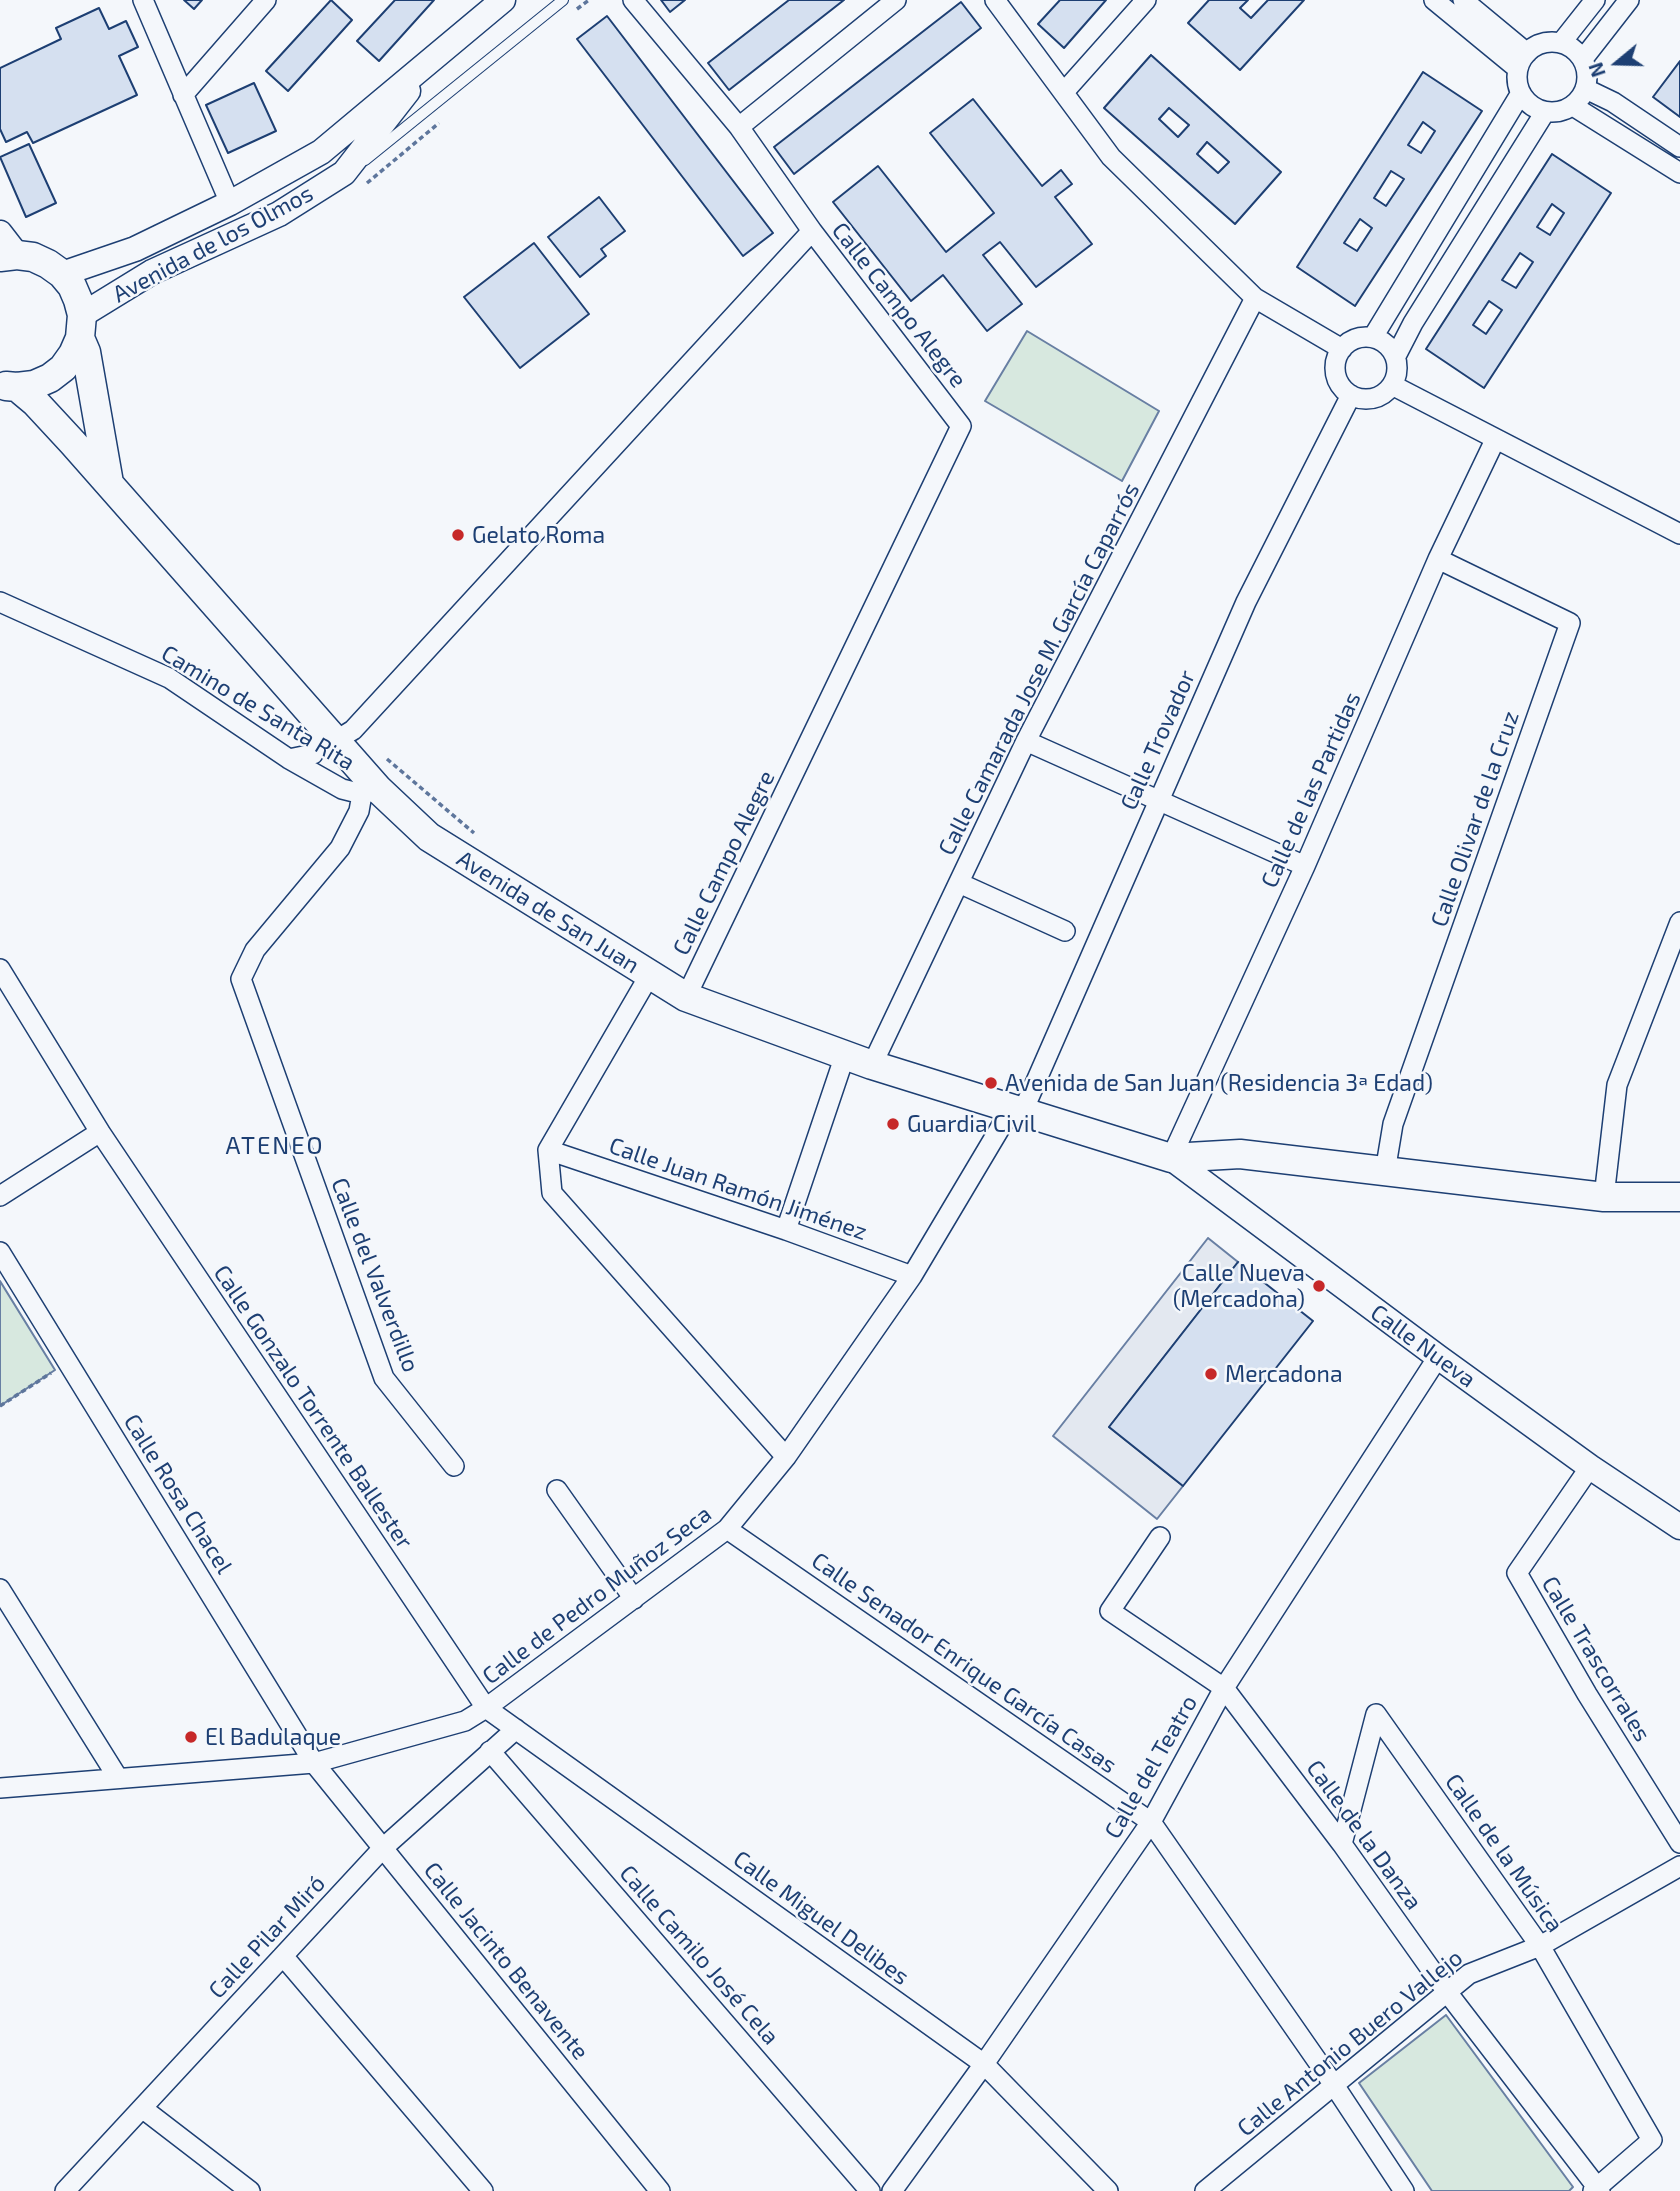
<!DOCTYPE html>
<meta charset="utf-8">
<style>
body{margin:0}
#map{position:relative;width:1680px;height:2191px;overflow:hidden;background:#f4f7fb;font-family:"Exo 2",sans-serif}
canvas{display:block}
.north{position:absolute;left:1582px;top:28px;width:70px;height:70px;-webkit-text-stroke:5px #f4f7fb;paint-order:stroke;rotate:251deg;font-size:19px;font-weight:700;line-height:28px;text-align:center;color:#1d3f73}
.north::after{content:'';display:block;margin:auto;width:24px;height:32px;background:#1d3f73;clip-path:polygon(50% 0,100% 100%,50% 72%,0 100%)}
</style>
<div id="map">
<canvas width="1680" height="2191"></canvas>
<div class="north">N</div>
</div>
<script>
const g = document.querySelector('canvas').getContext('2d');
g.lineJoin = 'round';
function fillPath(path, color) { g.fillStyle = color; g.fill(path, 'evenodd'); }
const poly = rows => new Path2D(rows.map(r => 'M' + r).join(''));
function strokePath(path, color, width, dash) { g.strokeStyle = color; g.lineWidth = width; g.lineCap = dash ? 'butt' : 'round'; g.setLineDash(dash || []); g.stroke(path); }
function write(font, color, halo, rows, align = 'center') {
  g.font = font + ' "Exo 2",sans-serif'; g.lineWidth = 5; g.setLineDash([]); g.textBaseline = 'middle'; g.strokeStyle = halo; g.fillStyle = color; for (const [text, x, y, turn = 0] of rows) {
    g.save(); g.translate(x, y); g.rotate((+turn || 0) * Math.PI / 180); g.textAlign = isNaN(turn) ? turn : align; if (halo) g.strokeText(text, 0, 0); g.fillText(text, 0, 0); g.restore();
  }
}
const green = poly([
 [1027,331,1159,411,1122,481,985,401,1027,331],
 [0,1281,55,1370,0,1406,0,1281],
 [1446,2015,1573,2187,1569,2191,1432,2191,1359,2083,1446,2015]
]);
fillPath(green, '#d7e8df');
strokePath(green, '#687fa3', 2);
const parking = poly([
 [1208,1238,1238,1262,1109,1427,1183,1486,1157,1519,1053,1436,1208,1238]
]);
fillPath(parking, '#e3e8f0');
strokePath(parking, '#687fa3', 2);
const building = poly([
 [184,0,202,0,194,9,184,0],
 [331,0,352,20,288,91,266,71,331,0],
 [395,0,434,0,379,61,357,41,395,0],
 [661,0,685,0,670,12,661,0],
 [789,0,844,0,729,90,708,63,789,0],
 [1060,0,1106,0,1064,48,1038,24,1060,0],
 [1209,0,1248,0,1240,8,1251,18,1268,0,1304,0,1240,70,1188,23,1209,0],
 [961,2,981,28,794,174,774,147,961,2],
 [99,8,109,29,126,21,138,47,119,56,137,95,33,143,27,132,6,142,0,129,0,68,61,39,56,28,99,8],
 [607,16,773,233,743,256,577,39,607,16],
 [1151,55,1281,172,1235,224,1104,108,1151,55],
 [1169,108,1189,125,1178,137,1159,119,1169,108],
 [1207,142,1229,162,1218,173,1197,154,1207,142],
 [1680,61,1680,117,1653,97,1680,61],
 [1423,72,1482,111,1355,306,1297,267,1423,72],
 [1423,122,1435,131,1421,153,1408,145,1423,122],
 [1391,171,1404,179,1386,206,1374,198,1391,171],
 [1360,219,1372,228,1357,251,1344,243,1360,219],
 [254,83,276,131,228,153,206,105,254,83],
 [973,99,1042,186,1061,170,1072,184,1055,197,1092,244,1036,287,1000,242,983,255,1022,304,987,331,943,275,911,301,833,202,878,166,946,252,994,213,930,133,973,99],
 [29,144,56,203,26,217,0,157,29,144],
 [1552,154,1611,193,1484,388,1426,349,1552,154],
 [1552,204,1564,213,1550,235,1537,227,1552,204],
 [1520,253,1533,262,1516,288,1502,280,1520,253],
 [1489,301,1502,310,1486,334,1473,325,1489,301],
 [599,197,625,231,601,249,606,256,580,277,548,237,599,197],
 [534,243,589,314,520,368,464,297,534,243],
 [1238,1262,1313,1321,1183,1486,1109,1427,1238,1262]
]);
fillPath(building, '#d5e0f0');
strokePath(building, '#1d3f73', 2);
const service = poly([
 [365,160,563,0]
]);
const minor = poly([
 [143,0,230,203],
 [633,0,739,127,812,231],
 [995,0,1111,157,1255,298,1342,349],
 [1434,0,1518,69],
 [1463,0,1527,53],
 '1517 77a35 35 0 1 1 70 0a35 35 0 1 1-70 0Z',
 [1561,43,1595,0],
 [1583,59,1629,0],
 [1586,89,1613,102,1680,147],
 [1064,92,1146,0],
 [183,95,266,0],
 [1573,106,1680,173],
 [739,127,896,0],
 [1373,337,1521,93],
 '1335 368a31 31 0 1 1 62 0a31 31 0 1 1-62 0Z',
 [1396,356,1413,323,1545,112],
 [1392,385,1680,534],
 [0,602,169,678,289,759,342,789,362,794,373,791],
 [335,741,353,730,812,231,961,426,686,997],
 [1026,741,1305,866],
 [289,759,313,754,322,726],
 [362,794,359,811,340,848,255,950,241,979,384,1378,454,1466],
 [959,883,1065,931],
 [0,969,100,1132,486,1708,984,2064,1108,2191],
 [649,976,548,1150,552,1193,786,1457],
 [872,1065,1026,741,1255,298],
 [1023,1111,1246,602,1351,395],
 [548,1150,786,1230,912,1276],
 [1171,1158,1305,866,1438,559,1495,440],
 [1385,1172,1393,1124,1570,623,1438,559],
 [0,1196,100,1132],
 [1604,1197,1617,1085,1680,922],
 [786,1230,845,1055],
 [0,1252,314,1763,660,2191],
 [1590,1467,1517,1573,1587,1694,1680,1843],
 [557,1490,634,1599],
 [727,1529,1151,1822,1334,2085,1404,2191],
 [1160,1537,1110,1611,1224,1688,1342,1844,1447,1992,1600,2191],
 [0,1589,118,1778],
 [490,1751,870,2191],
 [0,1788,314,1763,465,1721,486,1708,727,1529,786,1457,912,1276,1012,1108],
 [1342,1844,1376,1714,1540,1946,1652,2140,1593,2191],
 [283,1956,483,2191],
 [142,2108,250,2191],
 [65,2191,383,1848,516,1729],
 [892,2191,984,2064,1151,1822,1224,1688,1438,1357],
 [1205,2191,1469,1974,1540,1946,1680,1866]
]);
const tertiary = poly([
 [0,233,17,255],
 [62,274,135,249,230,203,321,152,503,0],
 [82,315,152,272,279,214,344,173,408,91],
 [1171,1158,1438,1357,1590,1467,1680,1527]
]);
const secondary = poly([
 [0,257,17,255,33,257,48,264,62,274,72,286,78,300,82,315,80,338,73,354,63,368,50,378,34,385,17,387,6,386],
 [80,338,86,352,109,483],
 [17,387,35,402,73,443,378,789,429,837,686,997,872,1065,1171,1158,1240,1154,1604,1197,1680,1197]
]);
strokePath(service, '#1d3f73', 12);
strokePath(minor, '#1d3f73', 22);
strokePath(tertiary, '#1d3f73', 27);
strokePath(secondary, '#1d3f73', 31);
strokePath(poly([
 [577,9,589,0],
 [367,183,439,123],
 [387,759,474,833],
 [0,1406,51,1373]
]), '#5e769c', 3.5, [5, 3.5]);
strokePath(service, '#f4f7fb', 10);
strokePath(minor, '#f4f7fb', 19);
strokePath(tertiary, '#f4f7fb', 24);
strokePath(secondary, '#f4f7fb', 28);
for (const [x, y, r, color] of [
 [458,535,7,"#c62828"],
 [991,1083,7,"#c62828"],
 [893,1124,7,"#c62828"],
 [1319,1286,7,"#c62828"],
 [1211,1374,7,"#c62828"],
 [191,1737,7,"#c62828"]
]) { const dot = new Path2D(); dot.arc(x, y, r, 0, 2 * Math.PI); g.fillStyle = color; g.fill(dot); strokePath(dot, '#f4f7fb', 2.5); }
write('23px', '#1d3f73', '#f4f7fb', [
 ["Avenida de los Olmos",213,244,-28],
 ["Calle Campo Alegre",899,305,52],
 ["Calle Camarada Jose M. García Caparrós",1039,669,-63],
 ["Camino de Santa Rita",258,708,31],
 ["Calle Trovador",1158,740,-66],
 ["Calle de las Partidas",1311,790,-66],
 ["Calle Olivar de la Cruz",1475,819,-71],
 ["Calle Campo Alegre",724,863,-64],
 ["Avenida de San Juan",548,912,32],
 ["Calle Juan Ramón Jiménez",738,1189,19],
 ["Calle del Valverdillo",375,1275,69],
 ["Calle Nueva",1423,1346,36],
 ["Calle Gonzalo Torrente Ballester",313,1407,56],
 ["Calle Rosa Chacel",178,1494,58],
 ["Calle de Pedro Muñoz Seca",597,1595,-37],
 ["Calle Trascorrales",1596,1659,59],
 ["Calle Senador Enrique García Casas",964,1663,35],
 ["Calle del Teatro",1151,1767,-60],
 ["Calle de la Danza",1364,1835,54],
 ["Calle de la Música",1504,1853,55],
 ["Calle Miguel Delibes",821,1918,36],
 ["Calle Pilar Miró",267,1937,-47],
 ["Calle Camilo José Cela",699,1955,49],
 ["Calle Jacinto Benavente",506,1961,51],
 ["Calle Antonio Buero Vallejo",1350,2043,-39]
]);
write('23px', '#1d3f73', '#f4f7fb', [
 ["Gelato Roma",472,535],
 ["Avenida de San Juan (Residencia 3ª Edad)",1005,1083],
 ["Guardia Civil",907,1124],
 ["Calle Nueva",1305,1273,"right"],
 ["(Mercadona)",1305,1299,"right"],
 ["Mercadona",1225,1374],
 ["El Badulaque",205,1737]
], 'left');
g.letterSpacing = '2px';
write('24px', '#1d3f73', '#f4f7fb', [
 ["ATENEO",275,1146]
]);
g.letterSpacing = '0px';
</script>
